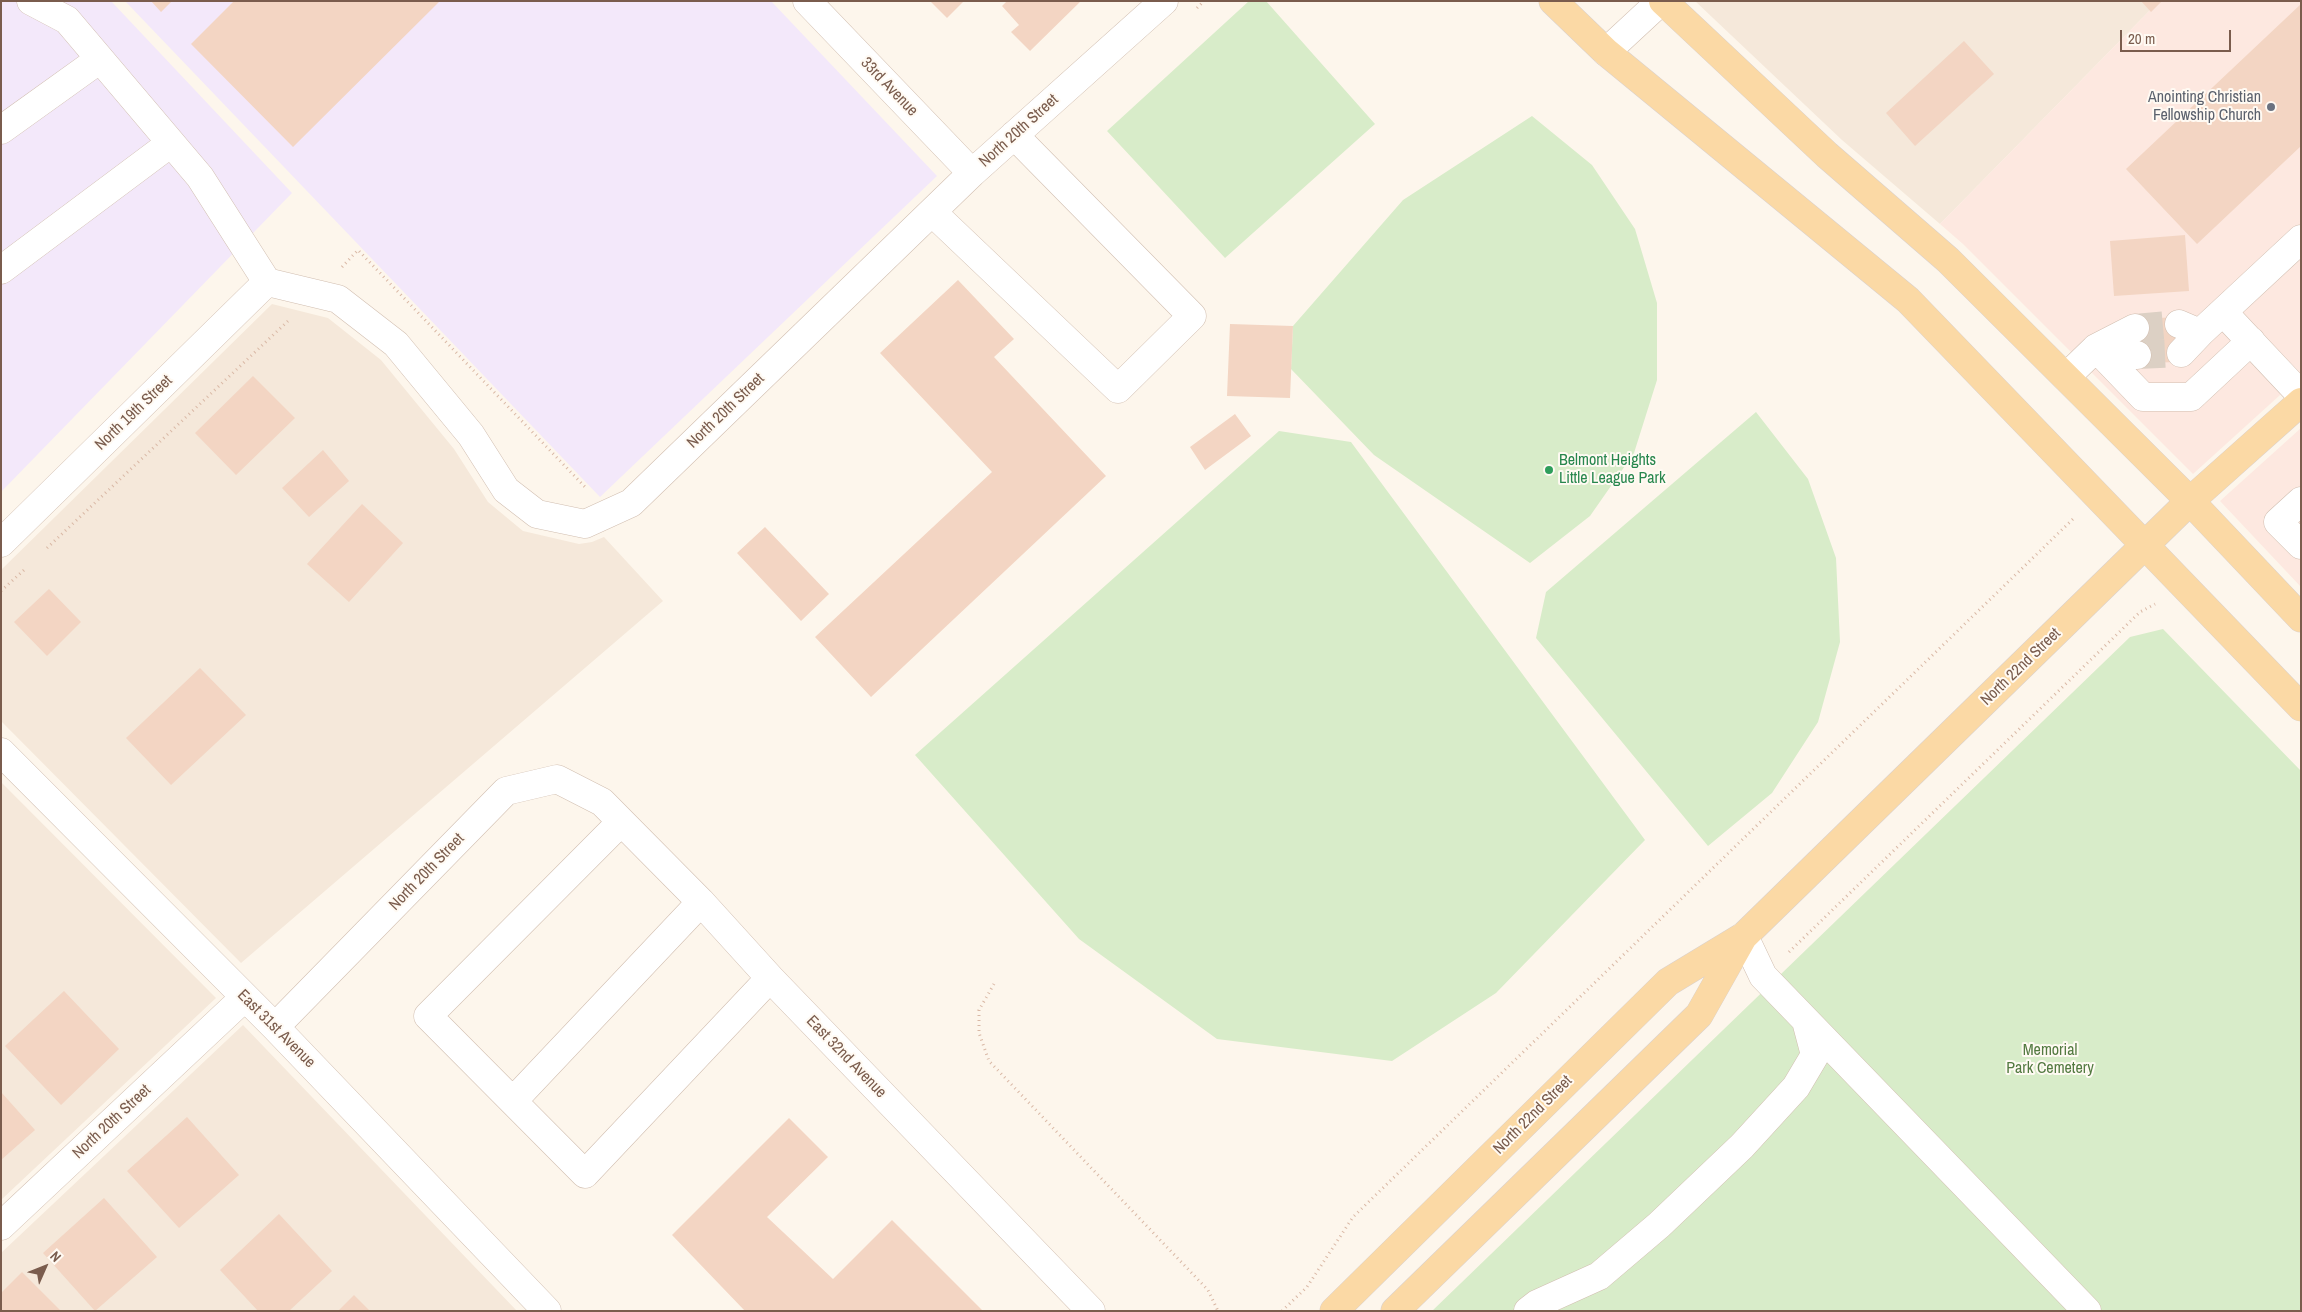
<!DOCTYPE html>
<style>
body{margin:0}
#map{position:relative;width:2302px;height:1312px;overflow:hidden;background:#fdf6ec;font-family:"Archivo Narrow",sans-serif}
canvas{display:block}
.frame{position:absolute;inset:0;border:2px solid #7a5c4d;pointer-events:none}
.north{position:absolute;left:20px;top:1242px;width:50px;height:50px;-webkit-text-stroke:4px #fffaf3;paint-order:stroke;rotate:46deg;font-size:14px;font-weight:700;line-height:20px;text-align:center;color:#7a5c4d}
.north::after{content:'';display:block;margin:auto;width:18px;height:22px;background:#7a5c4d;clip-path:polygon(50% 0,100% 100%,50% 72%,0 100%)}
.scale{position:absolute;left:2120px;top:30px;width:111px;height:22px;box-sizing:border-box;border:2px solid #7a5c4d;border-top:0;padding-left:6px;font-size:15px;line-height:18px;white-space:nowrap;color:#7a5c4d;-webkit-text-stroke:4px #fffaf3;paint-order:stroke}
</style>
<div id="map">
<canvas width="2302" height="1312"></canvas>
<div class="frame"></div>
<div class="north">N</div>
<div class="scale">20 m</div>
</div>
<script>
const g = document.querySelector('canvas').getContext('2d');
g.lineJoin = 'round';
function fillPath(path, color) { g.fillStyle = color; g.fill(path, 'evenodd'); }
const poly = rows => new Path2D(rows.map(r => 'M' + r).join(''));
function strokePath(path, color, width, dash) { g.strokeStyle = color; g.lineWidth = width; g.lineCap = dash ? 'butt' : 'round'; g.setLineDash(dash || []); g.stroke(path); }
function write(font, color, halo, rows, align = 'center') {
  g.font = font + ' "Archivo Narrow",sans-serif'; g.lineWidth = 4; g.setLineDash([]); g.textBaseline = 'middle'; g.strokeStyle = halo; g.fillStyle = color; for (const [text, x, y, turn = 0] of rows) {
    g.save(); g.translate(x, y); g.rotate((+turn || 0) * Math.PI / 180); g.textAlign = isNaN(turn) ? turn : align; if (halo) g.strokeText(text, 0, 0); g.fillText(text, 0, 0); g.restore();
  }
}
fillPath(poly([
 [1695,1,2159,1,1940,224,1842,140],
 [272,304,328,318,381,360,454,449,488,502,523,531,579,544,592,542,604,537,663,601,241,963,1,721,1,570],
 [1,782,216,998,1,1200],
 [243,1025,517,1311,1,1311,1,1253]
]), '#f5e8da');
fillPath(poly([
 [2159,1,2301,1,2301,376,2193,474,1963,244,1940,224],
 [2301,428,2301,587,2220,501]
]), '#fde8e0');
fillPath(poly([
 [1,1,111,1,292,193,1,492],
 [125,1,771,1,937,176,600,497]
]), '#f3e8fa');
fillPath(poly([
 [1249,1,1266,1,1375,124,1225,258,1107,131],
 [1532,116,1592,165,1635,229,1657,303,1657,380,1634,453,1590,516,1530,563,1374,455,1291,369,1293,326,1403,200],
 [1756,412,1808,479,1836,558,1840,642,1818,722,1772,793,1708,846,1536,638,1546,592],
 [1279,431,1351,442,1645,840,1496,993,1392,1061,1217,1039,1079,939,915,755],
 [2163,629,2301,771,2301,1311,1432,1311,2130,637]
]), '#d8ecc9');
fillPath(poly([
 [151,1,172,1,161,12],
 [234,1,440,1,293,147,191,44],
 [930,1,964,1,947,18],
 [1007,1,1081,1,1030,51,1011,32,1019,25,1002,6],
 [2141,1,2162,1,2151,12],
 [2301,4,2301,146,2197,244,2126,169],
 [1964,41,1994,74,1915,146,1886,113],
 [2185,235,2189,291,2114,296,2110,241],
 [958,280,1014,339,994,357,1106,476,871,697,815,637,992,472,880,353],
 [2179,317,2181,362,2137,363,2135,319],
 [1230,324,1293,326,1290,398,1227,396],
 [253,376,295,418,236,475,195,433],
 [1235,414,1251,436,1205,470,1190,447],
 [323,450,349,481,309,517,282,488],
 [362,504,403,543,349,602,307,564],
 [765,527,829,594,801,621,737,553],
 [49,589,81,622,47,656,14,622],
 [200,668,246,715,171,785,126,738],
 [64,991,119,1049,61,1105,5,1046],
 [1,1092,35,1130,1,1160],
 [187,1117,239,1175,179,1228,127,1171],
 [789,1118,828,1157,767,1217,833,1279,892,1220,983,1311,745,1311,672,1235],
 [104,1198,157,1257,95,1311,43,1253],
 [279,1214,332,1271,289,1311,258,1311,220,1270],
 [22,1272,61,1311,1,1311,1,1293],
 [354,1295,370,1311,338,1311]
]), '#f3d5c3');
strokePath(poly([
 [2135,328,2179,324],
 [2137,355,2181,353]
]), '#dcd0c4', 28, [28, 14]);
const minor = poly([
 [31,1,67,20,200,177,267,282],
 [807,1,972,173],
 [1606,52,1661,1],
 [1,130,100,59],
 [932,212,1118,389,1192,316,1014,135],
 [1,270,171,143],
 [267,282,338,299,396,344,471,435,506,490,537,514,585,524,631,503,972,173,1164,1],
 [2223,312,2301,395],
 [2179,324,2200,333,2301,239],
 [2096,348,2143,397,2191,397,2251,341],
 [2096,348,2137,355],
 [2181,353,2200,333],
 [2066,377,2096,348,2135,328],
 [2301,501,2278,522,2301,545],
 [1,543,267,282],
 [1,752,275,1027,547,1311],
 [621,822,428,1016,585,1174,770,978],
 [1744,936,1763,976,2087,1311],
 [275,1027,506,791,557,779,602,802,701,902,770,978,1091,1311],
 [513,1101,701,902],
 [1,1226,245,997],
 [1528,1311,1537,1304,1599,1276,1659,1225,1742,1146,1796,1087,1815,1055,1806,1021]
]);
const major = poly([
 [1553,1,1606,52,1908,300,2301,707],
 [1663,1,1827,155,1948,260,2190,501,2301,618],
 [1334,1311,1668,982,1744,936,2190,501,2301,402],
 [1395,1311,1699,1015,1743,937]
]);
strokePath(minor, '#d1beb0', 29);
strokePath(major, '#dad1cd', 29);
strokePath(poly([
 [1197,8,1204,1],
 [342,267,358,250,586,488],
 [47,548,288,321],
 [1,591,24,570],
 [1789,952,2140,612,2155,604],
 [994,984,979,1010,979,1033,989,1061,1208,1290,1218,1311],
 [1282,1311,1307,1287,1353,1217,2073,519]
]), '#d9b8a5', 3, [1, 4]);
strokePath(minor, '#fff', 28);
strokePath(major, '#fbd9a5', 28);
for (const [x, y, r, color] of [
 [2271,107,5,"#6b7280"],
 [1549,470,5,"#2e9e5b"]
]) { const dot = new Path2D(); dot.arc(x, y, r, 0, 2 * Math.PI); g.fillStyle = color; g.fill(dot); strokePath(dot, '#fffaf3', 2); }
write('16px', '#7a5c4d', '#fffaf3', [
 ["33rd Avenue",889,87,46],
 ["North 20th Street",1019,131,-42],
 ["North 20th Street",726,411,-44],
 ["North 19th Street",134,413,-44],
 ["North 22nd Street",2021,667,-44],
 ["North 20th Street",427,872,-46],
 ["East 31st Avenue",276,1029,45],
 ["East 32nd Avenue",846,1057,46],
 ["North 22nd Street",1533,1115,-45],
 ["North 20th Street",112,1122,-43]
]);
write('16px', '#5b616d', '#fffaf3', [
 ["Anointing Christian",2261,98],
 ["Fellowship Church",2261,116]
], 'right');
write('16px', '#27864d', '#fffaf3', [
 ["Belmont Heights",1559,461],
 ["Little League Park",1559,479]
], 'left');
write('16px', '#537a41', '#fffaf3', [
 ["Memorial",2050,1051],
 ["Park Cemetery",2050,1069]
]);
</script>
